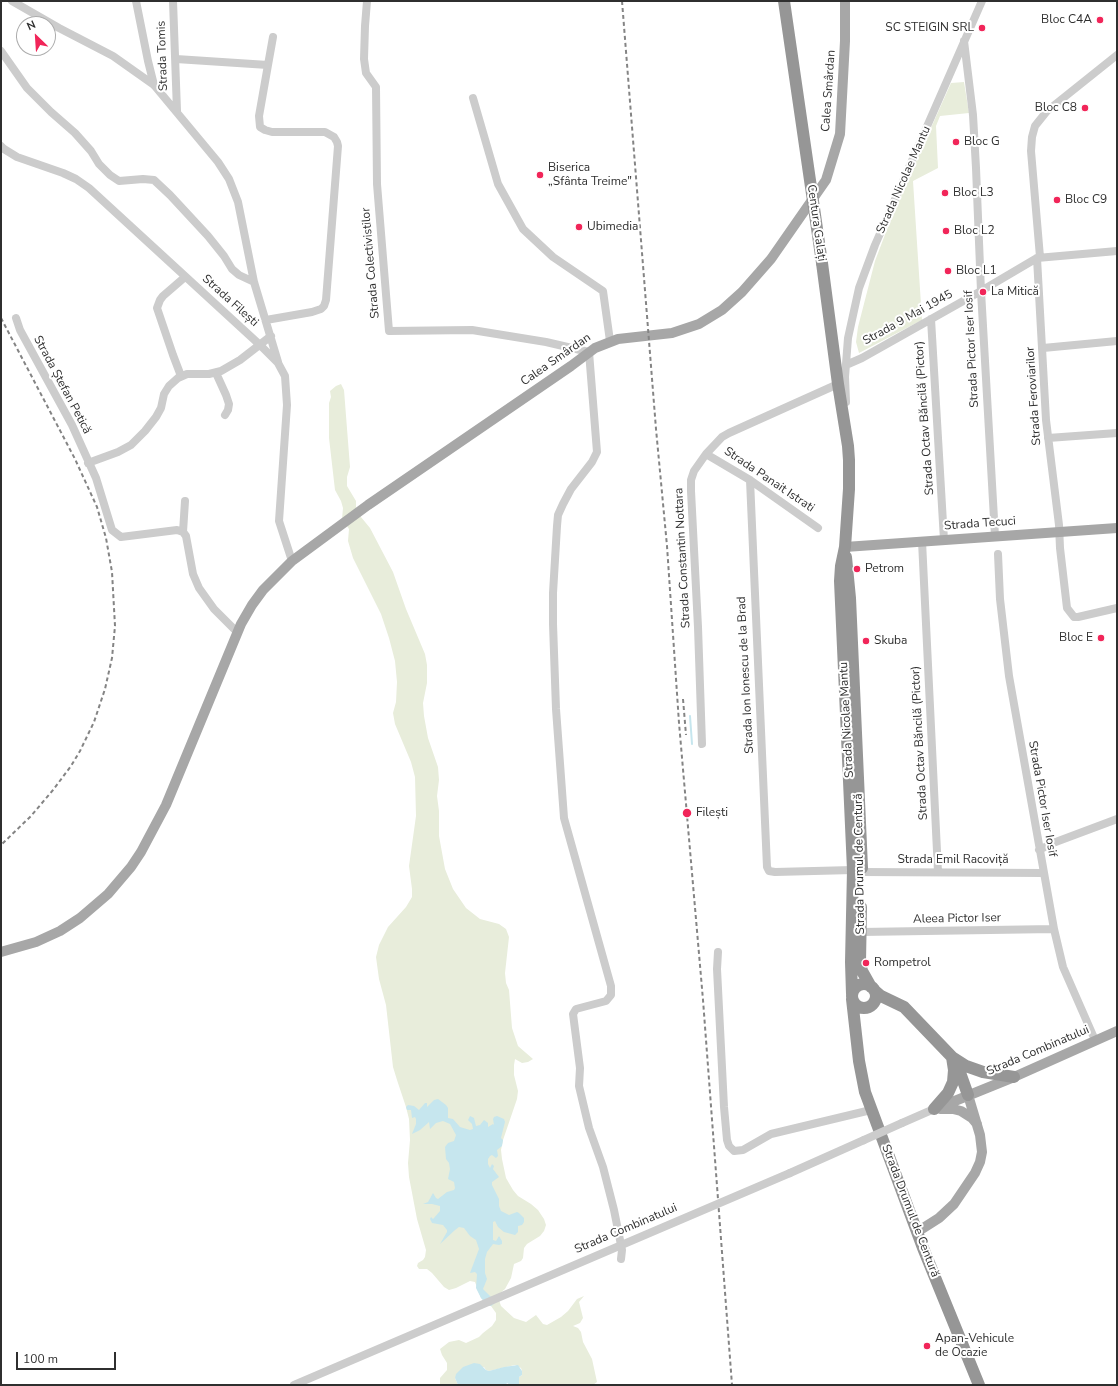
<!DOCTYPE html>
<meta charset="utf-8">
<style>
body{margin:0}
#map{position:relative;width:1118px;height:1386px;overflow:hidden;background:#fff;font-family:"Nunito Sans",sans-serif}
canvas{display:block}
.frame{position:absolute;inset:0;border:2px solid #2f2f2f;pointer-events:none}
.north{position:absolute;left:16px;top:16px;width:40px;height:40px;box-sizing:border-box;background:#fff;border:1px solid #acacac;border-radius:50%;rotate:335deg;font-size:11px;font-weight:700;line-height:16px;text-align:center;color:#2f2f2f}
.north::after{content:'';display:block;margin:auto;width:14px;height:18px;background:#f12559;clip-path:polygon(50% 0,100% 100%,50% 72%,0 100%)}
.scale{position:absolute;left:16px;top:1352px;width:100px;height:18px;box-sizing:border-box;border:2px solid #2f2f2f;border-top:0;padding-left:5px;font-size:12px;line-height:14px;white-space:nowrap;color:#2f2f2f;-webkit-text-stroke:3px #fff;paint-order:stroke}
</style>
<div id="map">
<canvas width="1118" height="1386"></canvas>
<div class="frame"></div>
<div class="north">N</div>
<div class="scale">100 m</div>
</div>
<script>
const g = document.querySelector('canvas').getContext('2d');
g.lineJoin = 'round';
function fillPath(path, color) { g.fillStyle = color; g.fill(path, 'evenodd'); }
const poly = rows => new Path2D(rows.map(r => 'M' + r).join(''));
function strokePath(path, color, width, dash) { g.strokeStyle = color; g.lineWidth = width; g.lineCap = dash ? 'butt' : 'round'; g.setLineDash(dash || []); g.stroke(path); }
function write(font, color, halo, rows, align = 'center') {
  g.font = font + ' "Nunito Sans",sans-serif'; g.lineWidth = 4; g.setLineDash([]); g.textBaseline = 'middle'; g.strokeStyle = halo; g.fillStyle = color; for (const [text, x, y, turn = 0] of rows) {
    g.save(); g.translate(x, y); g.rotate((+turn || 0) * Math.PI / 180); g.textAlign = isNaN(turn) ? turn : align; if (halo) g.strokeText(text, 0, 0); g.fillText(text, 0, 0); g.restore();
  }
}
fillPath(poly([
 [964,82,969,113,940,116,936,126,938,168,913,181,922,320,859,353,856,342,858,327,875,261,886,232,909,177,951,83],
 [341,384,344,390,350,467,347,477,347,486,356,501,356,511,370,528,393,572,406,609,425,654,427,665,427,683,423,703,424,716,428,738,438,767,439,780,437,796,439,811,439,836,445,869,453,889,466,908,480,919,499,924,506,929,509,937,505,973,506,983,509,990,512,1028,518,1046,533,1059,528,1062,522,1063,515,1059,514,1065,514,1075,518,1091,517,1099,503,1140,501,1150,502,1159,506,1178,513,1190,518,1196,531,1204,538,1210,544,1219,546,1225,544,1231,540,1236,527,1244,524,1248,523,1258,521,1261,514,1264,511,1278,505,1289,499,1294,499,1300,501,1306,514,1318,526,1322,536,1315,543,1324,547,1325,561,1317,568,1311,577,1299,584,1296,579,1302,583,1318,580,1323,573,1326,578,1328,581,1332,583,1342,592,1359,597,1382,593,1385,519,1385,519,1377,522,1375,522,1371,521,1368,515,1365,489,1371,486,1370,484,1367,455,1378,458,1385,440,1385,440,1378,447,1370,447,1363,442,1355,440,1349,449,1342,459,1340,466,1343,479,1337,483,1333,492,1326,496,1320,496,1313,491,1306,488,1305,481,1298,475,1282,470,1281,456,1288,449,1290,444,1287,432,1273,427,1269,419,1269,417,1266,418,1263,423,1260,425,1257,426,1250,417,1219,409,1177,408,1163,410,1140,409,1119,406,1107,397,1080,393,1067,386,1005,379,979,376,957,379,945,388,927,406,907,412,897,412,889,409,866,416,816,415,777,411,762,395,724,393,713,396,702,397,682,395,661,389,638,381,614,353,558,348,541,349,529,342,519,343,508,341,501,335,490,329,438,329,403,331,397,330,391,336,386]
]), '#e8eddb');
fillPath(poly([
 [438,1099,446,1105,448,1108,448,1118,453,1119,460,1127,470,1130,473,1129,472,1124,468,1120,470,1116,474,1118,476,1126,480,1125,484,1120,488,1123,488,1127,493,1124,494,1125,493,1119,494,1117,497,1116,504,1119,505,1122,501,1138,503,1140,502,1146,497,1150,498,1156,496,1158,492,1155,490,1156,488,1159,488,1164,490,1168,492,1164,494,1166,493,1169,499,1177,492,1182,492,1185,499,1199,499,1206,501,1211,509,1215,517,1212,519,1213,524,1218,524,1222,522,1225,518,1226,518,1232,515,1235,504,1232,498,1227,495,1221,493,1222,493,1240,496,1241,499,1236,502,1241,502,1244,499,1245,493,1244,487,1252,485,1259,485,1273,487,1279,483,1289,495,1301,495,1303,491,1306,488,1305,481,1298,476,1288,477,1274,475,1272,470,1273,479,1249,476,1240,470,1236,464,1228,459,1227,455,1230,440,1244,447,1232,447,1230,443,1225,432,1223,430,1219,431,1217,433,1219,434,1218,440,1211,440,1206,432,1204,423,1204,428,1202,433,1193,436,1198,438,1199,447,1192,454,1190,455,1188,454,1182,448,1179,450,1169,449,1163,446,1159,445,1147,448,1143,454,1141,456,1135,450,1124,443,1121,436,1123,430,1129,429,1122,420,1130,412,1134,416,1124,416,1119,415,1117,412,1118,411,1110,407,1110,406,1107,408,1105,414,1106,419,1110,425,1103,427,1103,427,1107,434,1100],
 [474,1363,480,1364,486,1370,489,1371,504,1367,518,1365,522,1371,522,1375,519,1377,519,1385,510,1385,507,1383,506,1385,458,1385,455,1378,456,1374,463,1367]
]), '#c6e6ee');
strokePath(poly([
 [690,716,692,744]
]), '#c6e6ee', 2);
strokePath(poly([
 [12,1,59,28,113,56,154,85,218,162,229,179,238,202,254,282,278,362],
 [136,1,148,61,154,85],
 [173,1,177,111],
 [367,1,365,26,364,59,366,73,376,87,377,184,389,331,472,330,546,342,589,352,597,452,592,462,571,489,563,504,558,515,557,526,553,593,553,624,556,709,564,818,611,986,611,995,606,1001,576,1009,573,1014,580,1068,579,1086,589,1128,603,1167,614,1210,622,1250,621,1259],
 [964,41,973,115,976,168,981,291,995,536],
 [1,51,27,88,51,112,75,133,91,151,99,164,110,175,119,181,143,179,154,180,170,195,208,236,224,256,232,269,239,275,254,282],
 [176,59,268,65,259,116,260,127,265,130,272,132,325,132,334,137,337,142,338,146,326,300,324,306,321,309,312,312,266,320],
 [268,65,273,37],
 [473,98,498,184,523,229,553,257,603,291,610,341],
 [1,146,4,149,17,157,63,173,76,179,89,188,260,345,278,363,285,376,287,405,279,521,292,561],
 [1040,257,1031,151,1032,137,1035,126,1047,111,1117,55],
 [1037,258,1046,420,1059,525,1060,548,1067,608,1074,617,1078,617,1117,608],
 [16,318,20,330,72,425,96,478,112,530,121,537,177,530,183,532,186,536,193,574,199,588,214,609,237,632],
 [931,319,944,540],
 [1043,348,1117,341],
 [846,365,862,358,981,291,1037,258,1117,251],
 [216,373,226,395,229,404,228,410,225,415],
 [181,376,173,355,157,308,160,300,163,296,185,277],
 [846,402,845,377,848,338,859,288,875,245,982,1],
 [1048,438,1117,433],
 [706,454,750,480,818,528],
 [88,463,118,452,131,445,145,431,156,417,161,408,164,394,169,386,178,378,187,374,209,374,221,371,240,360,271,336],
 [750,480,767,867,769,871,775,872,853,870],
 [183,532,185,501],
 [922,541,938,872],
 [998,554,1000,599,1009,676,1054,929,1063,967,1095,1040],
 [702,744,698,627,691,491,691,480,694,471,706,454,722,437,729,433,838,384],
 [1039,850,1053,843,1117,819],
 [862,872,1043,873],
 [861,932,1054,929],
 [718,952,717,969,724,1107,727,1140,729,1146,734,1151,743,1150,771,1134,871,1110],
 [902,1123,934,1109],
 [790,1173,864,1140]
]), '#ccc', 8);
strokePath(poly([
 [845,547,1117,528],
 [1,952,36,942,60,931,80,918,108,894,131,867,141,852,166,805,241,624,252,605,263,590,292,561,368,505,571,366,595,348,618,339,672,333,699,324,722,310,742,292,771,259,826,180,840,134,845,41,845,1],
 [935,1109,1014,1077,1117,1031],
 [940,1109,953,1109,961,1111,972,1118,977,1124],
 [917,1232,939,1218,954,1204,975,1173,980,1162,982,1152,980,1135,968,1095]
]), '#a7a7a7', 10);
strokePath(poly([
 [822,263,838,384,848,446,849,460,849,489,845,547,841,566,840,581,853,870,851,962,852,994],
 [846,557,850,598,862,868],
 [861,907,860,962,862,971,871,987],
 '852 996a12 12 0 1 1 24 0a12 12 0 1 1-24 0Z',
 [874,990,881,996,904,1007,952,1057,966,1066,983,1072,1014,1077],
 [852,999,859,1061,865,1092,923,1248,979,1385],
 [957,1064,968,1095],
 [934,1109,948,1093,953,1082,954,1070,952,1057]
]), '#969696', 12);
strokePath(poly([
 [622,1,656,429,667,546,679,723,703,1000,732,1385],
 [1,318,75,459,97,507,106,538,112,572,115,626,112,658,105,689,94,722,80,751,71,766,53,790,31,816,1,845],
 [683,699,686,735]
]), '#848484', 2, [4, 3]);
strokePath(poly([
 [864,1140,902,1123],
 [294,1385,790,1173]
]), '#ccc', 8);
strokePath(poly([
 [784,1,822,263]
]), '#969696', 12);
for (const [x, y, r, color] of [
 [1100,20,4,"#f12559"],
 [982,28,4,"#f12559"],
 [1085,108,4,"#f12559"],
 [956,142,4,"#f12559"],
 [540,175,4,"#f12559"],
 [945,193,4,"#f12559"],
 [1057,200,4,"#f12559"],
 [579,227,4,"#f12559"],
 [946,231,4,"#f12559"],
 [948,271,4,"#f12559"],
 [983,292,4,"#f12559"],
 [857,569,4,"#f12559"],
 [1101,638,4,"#f12559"],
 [866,641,4,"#f12559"],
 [687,813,5,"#f12559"],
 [866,963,4,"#f12559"],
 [927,1346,4,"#f12559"]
]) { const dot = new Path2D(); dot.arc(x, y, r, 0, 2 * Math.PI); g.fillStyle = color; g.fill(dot); strokePath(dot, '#fff', 1.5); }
write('12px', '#2f2f2f', '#fff', [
 ["Bloc C4A",1092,20,"right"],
 ["SC STEIGIN SRL",974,28,"right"],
 ["Bloc C8",1077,108,"right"],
 ["Bloc G",964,142],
 ["Biserica",548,168],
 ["„Sfânta Treime\"",548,182],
 ["Bloc L3",953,193],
 ["Bloc C9",1065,200],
 ["Ubimedia",587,227],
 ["Bloc L2",954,231],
 ["Bloc L1",956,271],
 ["La Mitică",991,292],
 ["Petrom",865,569],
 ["Bloc E",1093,638,"right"],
 ["Skuba",874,641],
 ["Filești",696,813],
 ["Rompetrol",874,963],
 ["Apan-Vehicule",935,1339],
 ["de Ocazie",935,1353]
], 'left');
write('12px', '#2f2f2f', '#fff', [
 ["Strada Tomis",163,56,-92],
 ["Calea Smârdan",829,91,-86],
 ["Strada Nicolae Mantu",904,180,-66],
 ["Centura Galați",816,223,82],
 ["Strada Colectivistilor",371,263,-95],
 ["Strada Filești",230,301,42],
 ["Strada 9 Mai 1945",908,318,-29],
 ["Strada Pictor Iser Iosif",972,349,-93],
 ["Calea Smârdan",556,360,-35],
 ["Strada Ștefan Petică",62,385,62],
 ["Strada Feroviarilor",1034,396,-94],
 ["Strada Octav Băncilă (Pictor)",925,418,-94],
 ["Strada Panait Istrati",769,480,34],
 ["Strada Tecuci",980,524,-4],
 ["Strada Constantin Nottara",683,558,-93],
 ["Strada Ion Ionescu de la Brad",746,675,-93],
 ["Strada Nicolae Mantu",847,720,-93],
 ["Strada Octav Băncilă (Pictor)",920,743,-93],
 ["Strada Pictor Iser Iosif",1042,799,80],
 ["Strada Emil Racoviță",953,860],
 ["Strada Drumul de Centură",860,864,-91],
 ["Aleea Pictor Iser",957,919,-1],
 ["Strada Combinatului",1038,1051,-23],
 ["Strada Drumul de Centură",910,1211,69],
 ["Strada Combinatului",626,1229,-23]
]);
</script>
